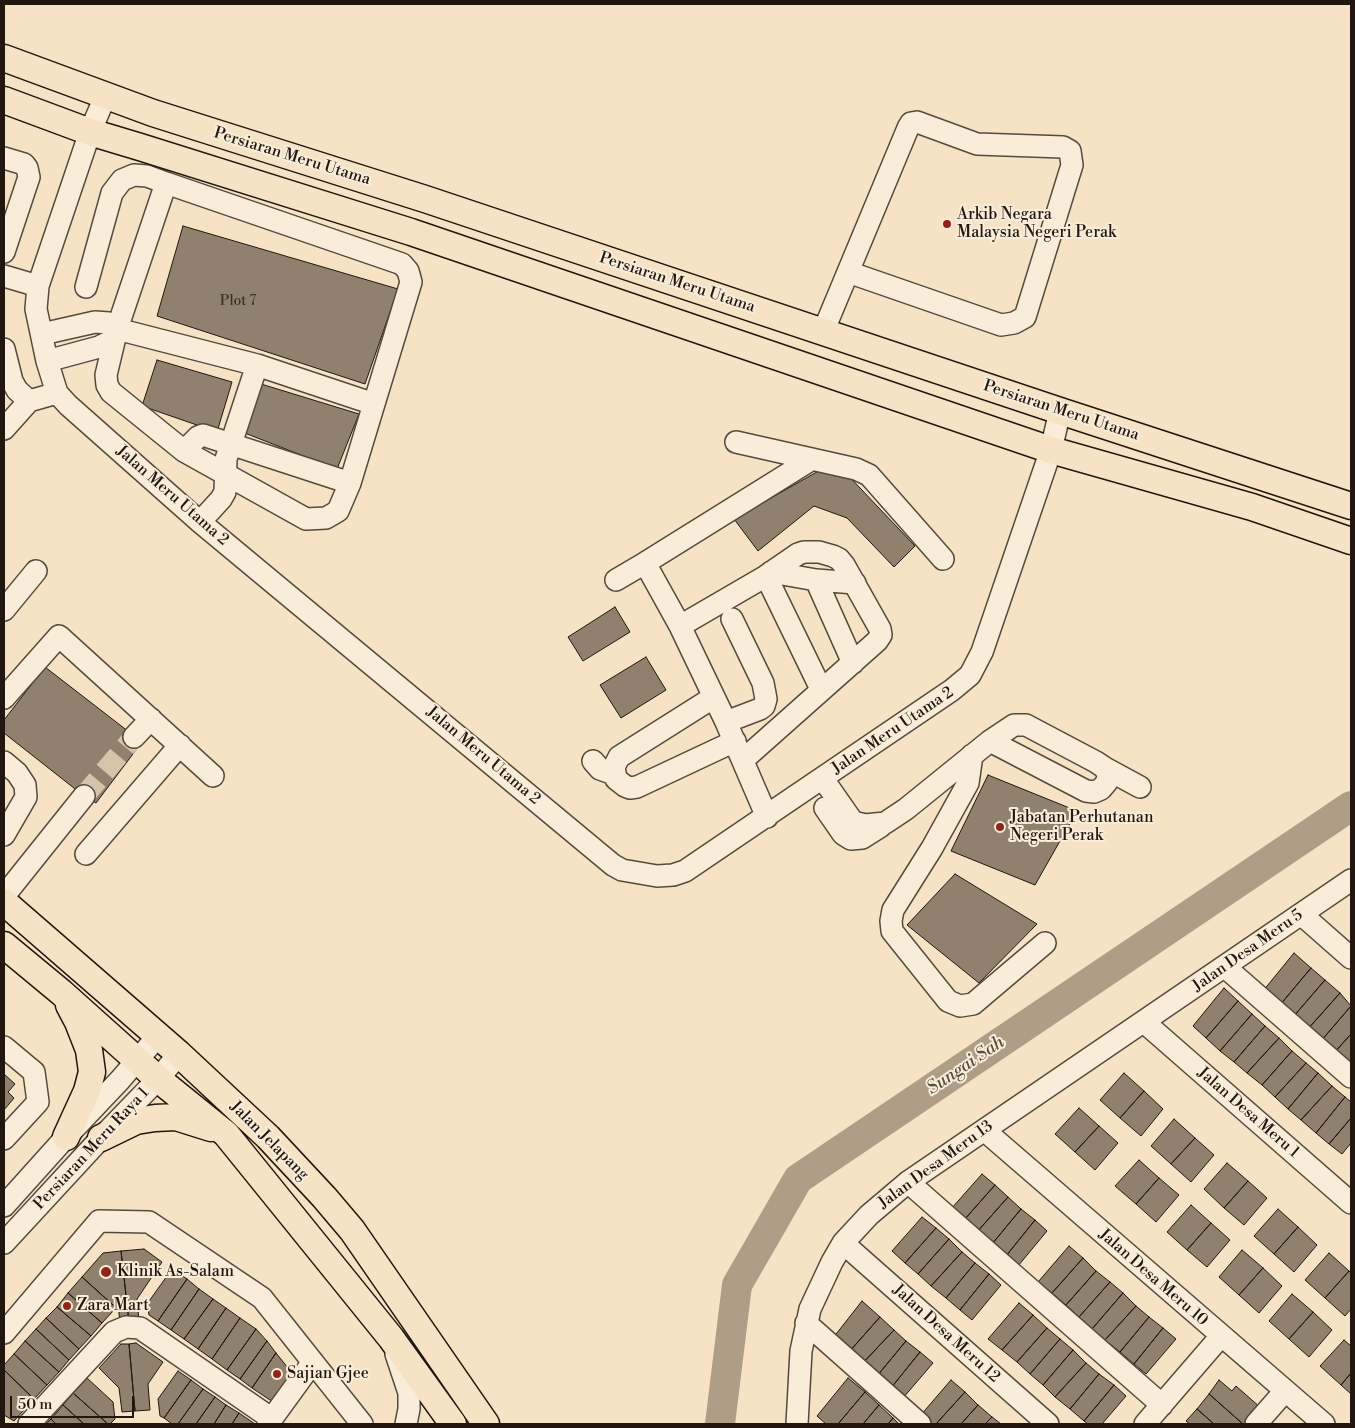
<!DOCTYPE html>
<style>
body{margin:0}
#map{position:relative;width:1355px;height:1428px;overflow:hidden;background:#f6e3c6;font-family:"Libre Bodoni",serif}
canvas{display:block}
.frame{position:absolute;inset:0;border:5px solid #21170e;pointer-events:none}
.scale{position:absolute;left:10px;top:1396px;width:124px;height:22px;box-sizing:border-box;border:2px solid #21170e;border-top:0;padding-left:6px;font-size:15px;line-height:18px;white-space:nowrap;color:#21170e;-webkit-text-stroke:4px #f9edda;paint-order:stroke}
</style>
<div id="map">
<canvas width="1355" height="1428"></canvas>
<div class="frame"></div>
<div class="scale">50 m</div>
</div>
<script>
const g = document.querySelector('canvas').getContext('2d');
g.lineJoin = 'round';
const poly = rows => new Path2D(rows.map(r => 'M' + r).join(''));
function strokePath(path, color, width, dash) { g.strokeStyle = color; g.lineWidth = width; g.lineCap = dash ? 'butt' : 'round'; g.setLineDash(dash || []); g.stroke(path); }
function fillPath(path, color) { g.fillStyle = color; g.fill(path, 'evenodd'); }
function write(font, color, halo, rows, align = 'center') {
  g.font = font + ' "Libre Bodoni",serif'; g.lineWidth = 4; g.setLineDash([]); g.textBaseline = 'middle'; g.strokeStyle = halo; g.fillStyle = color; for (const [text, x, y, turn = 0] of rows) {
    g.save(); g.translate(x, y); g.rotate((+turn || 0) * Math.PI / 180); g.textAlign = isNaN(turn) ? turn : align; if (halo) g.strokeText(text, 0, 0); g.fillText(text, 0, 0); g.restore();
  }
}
strokePath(poly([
 [720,1424,737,1285,798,1179,1351,806]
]), '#ae9e87', 30);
const building = poly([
 [183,226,398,289,365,384,157,316,183,226],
 [157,360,232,382,217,432,142,406,157,360],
 [261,384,359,414,337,469,242,432,261,384],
 [822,469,843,470,915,546,894,567,847,518,814,506,758,551,734,519,822,469],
 [615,607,630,632,583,661,568,637,615,607],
 [646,657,666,690,621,718,600,685,646,657],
 [45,667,142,742,96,803,84,796,4,733,4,720,45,667],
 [988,775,1077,811,1035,885,951,851,988,775],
 [955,874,1037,924,979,983,907,925,955,874],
 [1294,953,1311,968,1280,1005,1263,991,1294,953],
 [1311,968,1325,980,1293,1017,1280,1005,1311,968],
 [1325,980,1340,993,1307,1030,1293,1017,1325,980],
 [1224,988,1238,1001,1206,1038,1193,1026,1224,988],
 [1340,993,1351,1006,1321,1041,1307,1030,1340,993],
 [1238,1001,1252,1014,1220,1051,1206,1038,1238,1001],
 [1351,1006,1351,1034,1334,1053,1321,1041,1351,1006],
 [1252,1014,1265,1026,1234,1062,1220,1051,1252,1014],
 [1265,1026,1279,1038,1247,1073,1234,1062,1265,1026],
 [1351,1034,1351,1062,1349,1065,1334,1053,1351,1034],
 [1279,1038,1292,1051,1262,1085,1247,1073,1279,1038],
 [1292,1051,1306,1063,1275,1097,1262,1085,1292,1051],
 [1306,1063,1318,1073,1288,1109,1275,1097,1306,1063],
 [1124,1073,1144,1091,1120,1118,1100,1100,1124,1073],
 [1318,1073,1332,1086,1301,1120,1288,1109,1318,1073],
 [4,1074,15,1084,8,1092,14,1098,4,1110,4,1074],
 [1332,1086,1345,1097,1316,1133,1301,1120,1332,1086],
 [1144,1091,1163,1109,1141,1136,1120,1118,1144,1091],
 [1345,1097,1351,1102,1351,1118,1329,1144,1316,1133,1345,1097],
 [1079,1108,1099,1126,1075,1152,1055,1134,1079,1108],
 [1351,1118,1351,1143,1342,1154,1329,1144,1351,1118],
 [1174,1119,1195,1138,1171,1164,1151,1146,1174,1119],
 [1099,1126,1118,1143,1095,1170,1075,1152,1099,1126],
 [1195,1138,1214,1155,1191,1182,1171,1164,1195,1138],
 [1139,1160,1159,1178,1136,1204,1115,1186,1139,1160],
 [1227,1163,1248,1181,1224,1208,1204,1189,1227,1163],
 [982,1174,995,1185,964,1220,951,1209,982,1174],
 [1159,1178,1179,1195,1156,1222,1136,1204,1159,1178],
 [1248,1181,1267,1198,1244,1225,1224,1208,1248,1181],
 [995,1185,1008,1197,977,1232,964,1220,995,1185],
 [1008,1197,1021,1209,992,1244,977,1232,1008,1197],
 [1191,1205,1211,1223,1187,1250,1167,1232,1191,1205],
 [1021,1209,1035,1220,1006,1256,992,1244,1021,1209],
 [1278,1209,1298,1227,1274,1254,1254,1236,1278,1209],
 [922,1217,936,1228,905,1263,892,1251,922,1217],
 [1035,1220,1047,1231,1018,1266,1006,1256,1035,1220],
 [1211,1223,1230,1240,1207,1267,1187,1250,1211,1223],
 [1298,1227,1317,1245,1294,1272,1274,1254,1298,1227],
 [936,1228,949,1239,918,1274,905,1263,936,1228],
 [949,1239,962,1252,931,1286,918,1274,949,1239],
 [1069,1246,1083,1258,1052,1293,1038,1282,1069,1246],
 [144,1249,162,1262,137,1299,139,1321,129,1322,121,1251,144,1249],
 [1242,1250,1263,1268,1239,1295,1219,1277,1242,1250],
 [121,1251,129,1322,120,1323,118,1304,113,1305,82,1277,103,1253,121,1251],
 [962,1252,975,1263,946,1298,931,1286,962,1252],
 [1329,1253,1349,1271,1325,1298,1305,1280,1329,1253],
 [1083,1258,1096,1271,1066,1305,1052,1293,1083,1258],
 [975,1263,989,1274,960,1310,946,1298,975,1263],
 [1263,1268,1282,1286,1259,1313,1239,1295,1263,1268],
 [172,1269,187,1279,158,1321,149,1315,147,1304,172,1269],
 [1096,1271,1110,1282,1079,1317,1066,1305,1096,1271],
 [1349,1271,1351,1273,1351,1309,1345,1316,1325,1298,1349,1271],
 [989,1274,1001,1285,972,1320,960,1310,989,1274],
 [82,1277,113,1305,115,1309,102,1323,68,1293,82,1277],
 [187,1279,199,1289,171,1330,158,1321,187,1279],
 [1110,1282,1123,1293,1092,1329,1079,1317,1110,1282],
 [199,1289,213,1299,184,1339,171,1330,199,1289],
 [68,1293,102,1323,91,1336,57,1307,68,1293],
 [1123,1293,1136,1306,1105,1340,1092,1329,1123,1293],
 [1292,1294,1313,1312,1289,1339,1269,1321,1292,1294],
 [213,1299,226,1308,198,1349,184,1339,213,1299],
 [862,1301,880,1317,849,1352,833,1338,862,1301],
 [1019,1303,1033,1315,1002,1350,988,1339,1019,1303],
 [1136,1306,1149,1317,1120,1352,1105,1340,1136,1306],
 [57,1307,91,1336,79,1349,46,1318,57,1307],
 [226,1308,240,1318,212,1359,198,1349,226,1308],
 [1313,1312,1332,1330,1309,1357,1289,1339,1313,1312],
 [1033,1315,1047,1328,1017,1362,1002,1350,1033,1315],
 [880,1317,894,1330,862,1364,849,1352,880,1317],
 [1149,1317,1163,1328,1134,1364,1120,1352,1149,1317],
 [46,1318,79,1349,69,1360,36,1329,46,1318],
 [240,1318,256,1329,227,1370,212,1359,240,1318],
 [1047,1328,1060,1339,1030,1374,1017,1362,1047,1328],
 [1163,1328,1176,1339,1146,1374,1134,1364,1163,1328],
 [36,1329,69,1360,59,1372,25,1341,36,1329],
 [256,1329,267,1341,240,1379,227,1370,256,1329],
 [894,1330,906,1341,877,1376,862,1364,894,1330],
 [1060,1339,1073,1350,1043,1385,1030,1374,1060,1339],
 [1344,1340,1351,1346,1351,1373,1341,1385,1320,1366,1344,1340],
 [25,1341,59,1372,47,1385,14,1354,25,1341],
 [267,1341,276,1353,252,1388,240,1379,267,1341],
 [906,1341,920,1352,891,1388,877,1376,906,1341],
 [136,1343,163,1362,148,1384,150,1410,135,1411,129,1344,136,1343],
 [121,1344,129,1344,135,1411,122,1412,119,1388,99,1368,121,1344],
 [1073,1350,1086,1363,1055,1397,1043,1385,1073,1350],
 [920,1352,933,1363,903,1398,891,1388,920,1352],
 [276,1353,292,1373,273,1402,252,1388,276,1353],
 [14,1354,47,1385,34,1399,4,1370,4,1365,14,1354],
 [1086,1363,1099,1374,1070,1409,1055,1397,1086,1363],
 [4,1370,34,1399,14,1421,4,1415,4,1370],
 [178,1371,191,1380,164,1418,160,1416,158,1399,178,1371],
 [1351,1373,1351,1394,1341,1385,1351,1373],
 [1099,1374,1114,1385,1084,1421,1070,1409,1099,1374],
 [87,1378,113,1402,115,1419,110,1424,108,1424,73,1393,87,1378],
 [848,1378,865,1392,838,1424,826,1424,817,1416,848,1378],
 [191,1380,203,1389,178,1424,172,1424,164,1418,191,1380],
 [951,1380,965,1392,936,1424,930,1424,920,1416,951,1380],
 [1219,1380,1232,1391,1236,1386,1261,1408,1246,1424,1243,1424,1209,1394,1219,1380],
 [1114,1385,1126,1396,1102,1424,1088,1424,1084,1421,1114,1385],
 [203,1389,215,1397,196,1424,178,1424,203,1389],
 [865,1392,879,1405,863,1424,838,1424,865,1392],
 [965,1392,978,1405,961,1424,936,1424,965,1392],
 [73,1393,108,1424,84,1424,63,1405,73,1393],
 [1209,1394,1243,1424,1214,1424,1197,1409,1209,1394],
 [215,1397,226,1405,214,1424,196,1424,215,1397],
 [63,1405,84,1424,56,1424,51,1419,63,1405],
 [226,1405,239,1413,232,1424,214,1424,226,1405],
 [879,1405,893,1418,888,1424,863,1424,879,1405],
 [978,1405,992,1417,985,1424,961,1424,978,1405],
 [1197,1409,1214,1424,1190,1424,1186,1421,1197,1409],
 [239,1413,255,1424,232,1424,239,1413],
 [992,1417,1001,1424,985,1424,992,1417],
 [893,1418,899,1424,888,1424,893,1418],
 [51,1419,56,1424,46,1424,51,1419]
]);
fillPath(building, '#90816e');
strokePath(building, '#21170e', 1);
strokePath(poly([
 [84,796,134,737]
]), '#d6c4aa', 21, [21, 11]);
const minor = poly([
 [105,97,90,132,38,286,36,309,47,361,57,393,68,405,200,522,613,865,622,870,657,876,673,875,685,871,952,690,970,675,982,652,1051,450,1060,411],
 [4,158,24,164,27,168,29,177,4,252],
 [4,276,38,286],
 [86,287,112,193,122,180,134,175,147,176,166,183,117,329,106,375,107,385,111,392,184,451,306,519,326,518,338,511,350,483,411,282,408,271,402,264,166,183],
 [823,332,908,128,911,123,917,122,977,144,1063,147,1070,151,1072,165,1025,317,1014,323,1001,325,848,272],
 [42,334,95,322,109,323,117,329,257,365,374,404],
 [4,349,12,381,17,390,29,401],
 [47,361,99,347,111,341,117,329],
 [4,429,29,401,57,393],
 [736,442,856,469,869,475,943,559],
 [184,451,198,437,203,435,350,483],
 [200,522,221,499,225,492,226,459,257,365],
 [771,572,816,580,855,583],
 [766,576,821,689],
 [616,580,645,563],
 [816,580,853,663],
 [4,610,36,571],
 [680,626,766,576,798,554,804,552,819,552,833,556,839,559,844,565,880,629,881,635,877,641,743,760],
 [714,697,619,757,614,767,616,779,625,786,630,788,637,787,735,741],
 [4,698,59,636,213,776],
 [726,722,760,709,764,706,766,699,763,683,732,619],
 [134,737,151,719],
 [972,755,968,783,932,848,893,910,891,921,892,931,948,1001,960,1006,973,1004,1045,943],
 [593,761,600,769,614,774],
 [4,762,17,773,25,785,26,797,4,835],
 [1105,768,1140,787],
 [823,779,853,822,865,825,885,823,906,809,990,741,1014,725,1026,725,1096,762,1105,768,1108,775,1107,782,1101,789,1094,792,1086,791,990,741],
 [825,808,843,834,851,839,862,838,881,826],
 [767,817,726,722,680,626,645,563,812,459],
 [86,854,180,745],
 [4,896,84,796],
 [1301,914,1351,958],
 [1225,967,1351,1077],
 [1144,1022,1351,1203],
 [4,1047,34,1072,38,1102,4,1139],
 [984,1130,1324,1424],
 [908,1182,1162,1405],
 [4,1206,66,1137,120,1080,158,1036],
 [4,1243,101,1138,158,1079,179,1054],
 [843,1243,1048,1424],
 [806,1323,920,1424],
 [4,1333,99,1221,149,1222,262,1298,362,1424],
 [396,1354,409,1393,409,1409,406,1424],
 [29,1424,114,1332,126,1327,140,1328,272,1419],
 [268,1424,313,1362],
 [797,1424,801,1351,810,1309,832,1262,843,1243,869,1215,908,1182,1351,880],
 [1145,1424,1221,1336],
 [1256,1424,1285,1391]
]);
const major = poly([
 [4,58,153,113,425,199,1060,411,1351,506],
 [4,100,90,132,140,147,411,232,1051,450,1252,507,1351,541],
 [4,902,179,1054,268,1137,324,1197,352,1230,486,1424],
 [4,945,62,993,158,1079,226,1134,391,1338,453,1424],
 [66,1137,87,1091,92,1072,89,1050,78,1022,69,1005],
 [101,1138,136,1121,155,1118,176,1117,211,1128]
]);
strokePath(minor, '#564a3c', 24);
strokePath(major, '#21170e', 29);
strokePath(minor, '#f9edda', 21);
strokePath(major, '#f6e3c6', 26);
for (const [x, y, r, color] of [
 [947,224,5,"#8f2418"],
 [1000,827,5,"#8f2418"],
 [106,1272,6,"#8f2418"],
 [67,1306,5,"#8f2418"],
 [277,1374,5,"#8f2418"]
]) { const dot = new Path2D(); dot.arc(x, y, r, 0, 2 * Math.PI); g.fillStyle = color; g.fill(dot); strokePath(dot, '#f9edda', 2); }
write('14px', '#3d3226', null, [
 ["Plot 7",238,302]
]);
write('16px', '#21170e', '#f9edda', [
 ["Persiaran Meru Utama",292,157,17],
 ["Persiaran Meru Utama",677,283,18],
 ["Persiaran Meru Utama",1061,411,18],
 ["Jalan Meru Utama 2",172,496,41],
 ["Jalan Meru Utama 2",893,731,-34],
 ["Jalan Meru Utama 2",483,756,40],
 ["Jalan Desa Meru 5",1248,951,-35],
 ["Jalan Desa Meru 1",1248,1113,41],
 ["Jalan Jelapang",269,1141,45],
 ["Persiaran Meru Raya 1",92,1149,-47],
 ["Jalan Desa Meru 13",936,1165,-36],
 ["Jalan Desa Meru 10",1153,1278,41],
 ["Jalan Desa Meru 12",946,1334,42]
]);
write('16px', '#21170e', '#f9edda', [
 ["Arkib Negara",957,215],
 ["Malaysia Negeri Perak",957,233],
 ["Jabatan Perhutanan",1010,818],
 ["Negeri Perak",1010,836],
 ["Klinik As-Salam",117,1272],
 ["Zara Mart",77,1306],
 ["Sajian Gjee",287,1374]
], 'left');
write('italic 18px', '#594d3e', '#f9edda', [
 ["Sungai Sah",966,1066,-34]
]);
</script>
